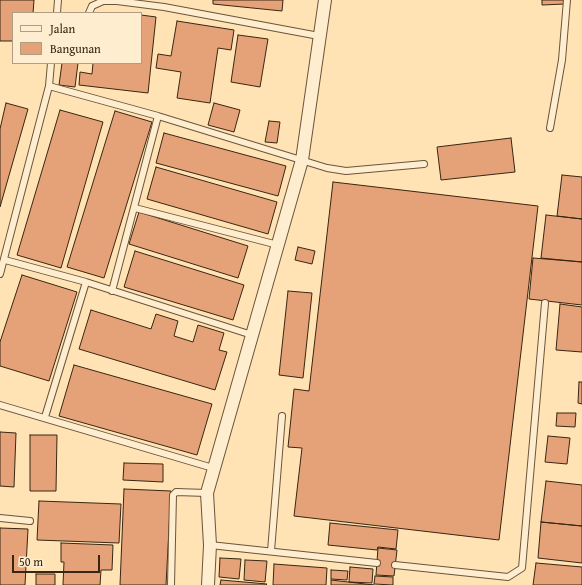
<!DOCTYPE html>
<style>
body{margin:0}
#map{position:relative;width:582px;height:585px;overflow:hidden;background:#ffe3b5;font-family:"Gentium Book Plus",serif}
canvas{display:block}
.legend{position:absolute;left:12px;top:12px;width:130px;height:52px;box-sizing:border-box;background:#ffedcf;border:1px solid #b09d83;margin:0;padding:5px 7px;list-style:none;font-size:12px;color:#392612}
.legend li{display:flex;align-items:center;gap:8px;height:20px}
.legend b{width:20px;border:1px solid #b09d83}
.scale{position:absolute;left:12px;top:555px;width:88px;height:18px;box-sizing:border-box;border:2px solid #392612;border-top:0;padding-left:5px;font-size:12px;line-height:14px;white-space:nowrap;color:#392612;-webkit-text-stroke:3px #ffedcf;paint-order:stroke}
</style>
<div id="map">
<canvas width="582" height="585"></canvas>
<ul class="legend">
<li><b style="height:5px;background:#ffedcf"></b>Jalan</li>
<li><b style="height:11px;background:#e5a177"></b>Bangunan</li>
</ul>
<div class="scale">50 m</div>
</div>
<script>
const g = document.querySelector('canvas').getContext('2d');
g.lineJoin = 'round';
function fillPath(path, color) { g.fillStyle = color; g.fill(path, 'evenodd'); }
const poly = rows => new Path2D(rows.map(r => 'M' + r).join(''));
function strokePath(path, color, width, dash) { g.strokeStyle = color; g.lineWidth = width; g.lineCap = dash ? 'butt' : 'round'; g.setLineDash(dash || []); g.stroke(path); }
const building = poly([
 [0,0,34,0,33,13,13,13,13,41,0,41,0,0],
 [213,0,283,0,282,11,213,4,213,0],
 [542,0,565,0,565,4,542,5,542,0],
 [141,15,156,17,148,93,79,85,80,72,92,74,93,63,141,63,141,15],
 [177,21,234,30,231,50,218,48,210,103,177,98,181,72,156,68,158,54,171,56,177,21],
 [238,35,268,39,260,87,231,82,238,35],
 [62,63,78,63,75,87,59,85,62,63],
 [6,103,28,109,0,207,0,129,6,103],
 [214,103,240,110,234,132,208,125,214,103],
 [60,110,103,122,61,268,17,255,60,110],
 [115,111,152,122,104,278,67,267,115,111],
 [269,121,280,122,277,143,265,142,269,121],
 [164,133,286,166,278,196,156,163,164,133],
 [511,138,515,172,441,180,437,147,511,138],
 [156,167,277,202,268,234,147,199,156,167],
 [562,175,582,177,582,219,557,216,562,175],
 [333,182,538,206,499,540,294,516,302,448,288,447,294,389,309,391,333,182],
 [139,212,248,246,238,278,129,244,139,212],
 [546,215,582,219,582,262,541,258,546,215],
 [298,247,315,251,312,264,295,260,298,247],
 [135,251,244,285,233,320,124,287,135,251],
 [533,258,582,262,582,305,529,299,533,258],
 [22,275,77,292,49,381,0,366,0,342,22,275],
 [288,291,312,293,303,378,279,375,288,291],
 [560,304,582,307,582,352,556,350,560,304],
 [91,310,151,329,156,314,178,321,174,336,193,342,198,325,224,333,219,350,227,352,215,390,79,349,91,310],
 [74,365,212,404,197,455,59,416,74,365],
 [579,382,582,382,582,404,578,403,579,382],
 [557,413,576,413,575,427,556,426,557,413],
 [0,432,16,433,14,487,0,486,0,432],
 [30,435,57,435,56,491,30,491,30,435],
 [548,436,570,438,567,464,545,462,548,436],
 [124,463,163,464,163,482,123,480,124,463],
 [546,481,582,485,582,526,541,522,546,481],
 [124,489,171,491,166,585,120,585,124,489],
 [39,501,121,504,119,543,37,540,39,501],
 [541,522,582,526,582,563,538,558,541,522],
 [330,523,398,530,396,549,378,547,377,550,328,545,330,523],
 [0,528,28,529,25,585,0,585,0,528],
 [61,543,113,545,112,570,101,570,100,585,63,585,64,562,61,562,61,543],
 [378,548,397,550,394,576,376,575,378,548],
 [220,558,241,559,239,579,219,577,220,558],
 [245,560,267,561,265,582,244,580,245,560],
 [536,563,582,567,582,585,533,585,536,563],
 [274,564,327,568,326,585,273,585,274,564],
 [350,567,373,569,372,583,349,582,350,567],
 [331,570,348,571,347,580,331,579,331,570],
 [36,574,55,574,55,585,36,585,36,574],
 [375,576,393,577,393,585,374,584,375,576],
 [221,580,267,584,266,585,220,585,221,580],
 [331,580,374,585,331,585,331,580]
]);
fillPath(building, '#e5a177');
strokePath(building, '#392612', 1);
const service = poly([
 [57,13,58,0],
 [89,13,92,6,103,1,117,1,164,7,319,36],
 [49,86,158,116,327,168,346,171,424,164],
 [550,128,562,60,567,0],
 [135,208,278,245],
 [5,260,86,282,252,335],
 [0,274,49,86,51,63],
 [112,291,158,116],
 [0,405,213,468],
 [45,417,86,282],
 [0,518,30,521],
 [210,545,377,563],
 [271,551,282,416],
 [395,565,508,577,522,568,545,303],
 [171,585,173,495,176,492,207,493]
]);
const minor = poly([
 [208,585,210,545,207,493,302,160,325,0]
]);
strokePath(service, '#6a553b', 8);
strokePath(minor, '#6a553b', 14);
strokePath(service, '#ffedcf', 6);
strokePath(minor, '#ffedcf', 12);
</script>
